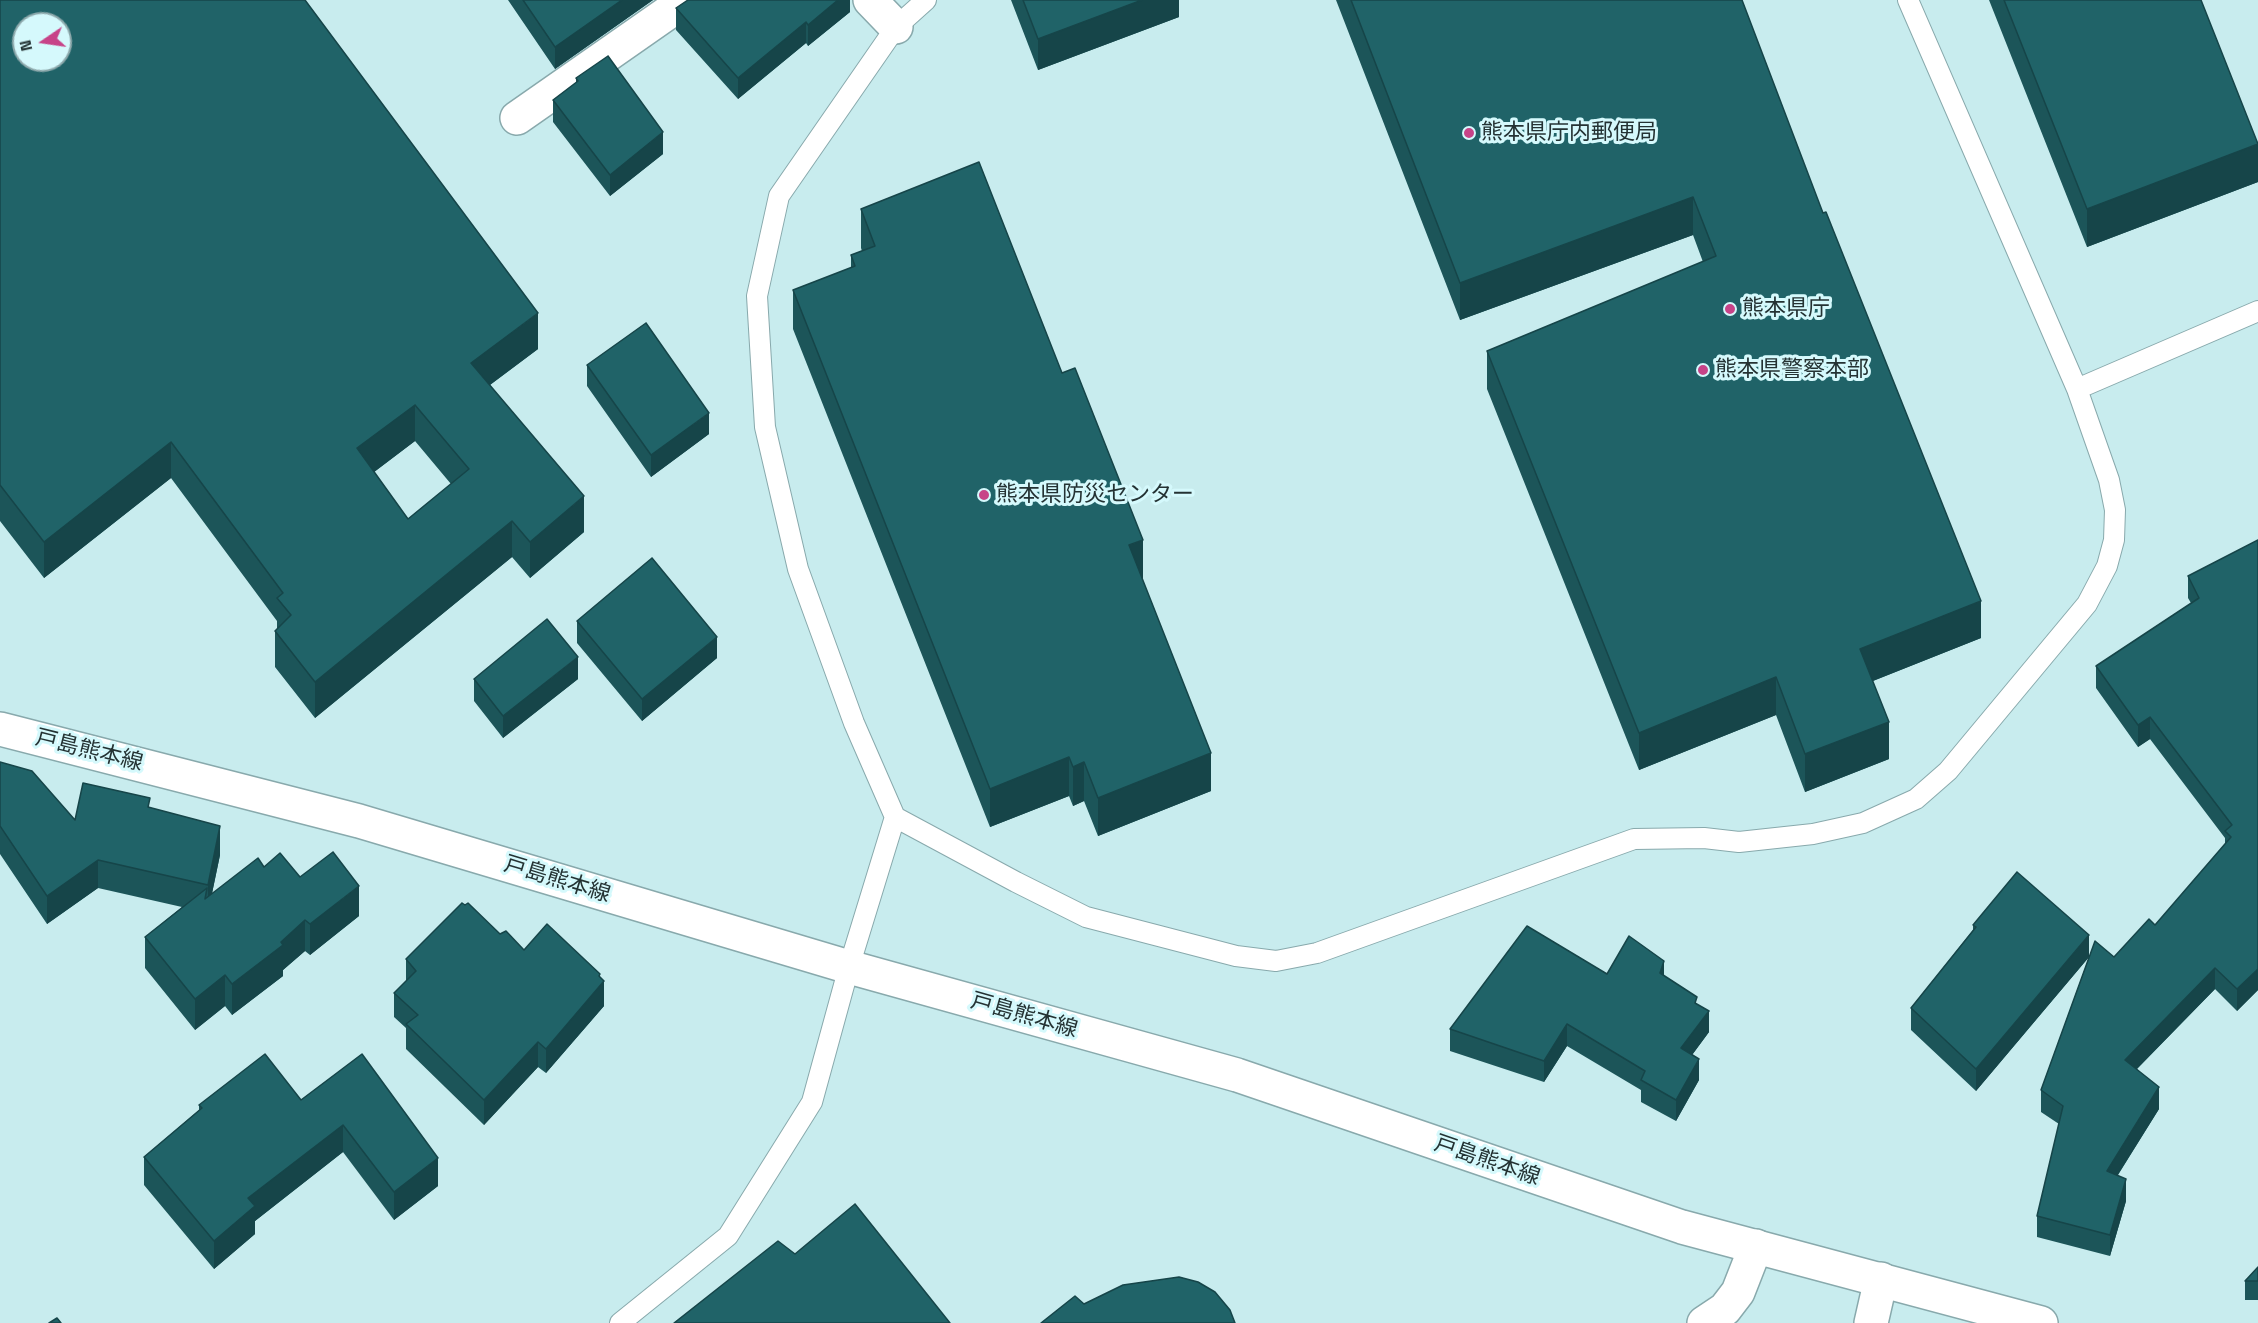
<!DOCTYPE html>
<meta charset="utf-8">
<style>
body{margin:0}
#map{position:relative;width:2258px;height:1323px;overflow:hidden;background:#c8ecee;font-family:"Space Grotesk",sans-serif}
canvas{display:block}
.north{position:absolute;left:12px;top:12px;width:60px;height:60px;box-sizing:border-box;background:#d5f9fc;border:2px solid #8ea9ac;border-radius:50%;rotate:257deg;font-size:16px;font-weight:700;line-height:24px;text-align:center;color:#243233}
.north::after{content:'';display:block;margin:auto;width:21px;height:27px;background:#c74388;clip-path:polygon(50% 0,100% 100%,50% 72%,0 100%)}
</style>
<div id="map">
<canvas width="2258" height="1323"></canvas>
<div class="north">N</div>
</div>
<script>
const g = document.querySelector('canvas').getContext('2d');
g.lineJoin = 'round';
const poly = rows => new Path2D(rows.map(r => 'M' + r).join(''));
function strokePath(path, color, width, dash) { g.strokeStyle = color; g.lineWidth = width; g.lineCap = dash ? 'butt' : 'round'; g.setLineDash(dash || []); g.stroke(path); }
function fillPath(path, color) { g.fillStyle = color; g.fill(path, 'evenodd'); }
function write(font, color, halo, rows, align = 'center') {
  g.font = font + ' "Space Grotesk","Noto Sans JP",sans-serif'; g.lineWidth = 6; g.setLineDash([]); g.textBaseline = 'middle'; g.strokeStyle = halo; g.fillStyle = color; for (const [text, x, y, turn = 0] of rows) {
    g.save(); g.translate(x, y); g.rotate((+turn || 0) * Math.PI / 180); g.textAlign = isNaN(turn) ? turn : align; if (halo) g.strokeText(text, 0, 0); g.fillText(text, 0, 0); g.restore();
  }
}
const lane = poly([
 [926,0,896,27,779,196,757,296,765,427,798,569,854,723,895,817,1016,882,1086,917,1236,956,1276,961,1317,953,1634,839,1704,838,1739,842,1813,834,1863,823,1916,799,1948,771,2087,604,2107,566,2114,540,2115,510,2109,480,2077,389,1908,0],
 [2077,389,2258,311],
 [620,1323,728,1236,812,1102,849,967,895,817]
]);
const street = poly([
 [870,0,896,27],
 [517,118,686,0],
 [1704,1323,1725,1309,1738,1292,1756,1246],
 [1871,1323,1881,1279]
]);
const secondary = poly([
 [0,729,359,821,849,967,1237,1075,1682,1227,2041,1323]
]);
strokePath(lane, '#88a9ac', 22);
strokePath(street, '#88a9ac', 36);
strokePath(secondary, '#88a9ac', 36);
strokePath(lane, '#fff', 20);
strokePath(street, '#fff', 33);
strokePath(secondary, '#fff', 33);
fillPath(poly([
 [0,0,538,349,490,385,584,532,530,578,512,557,315,718,275,667,275,631,277,629,277,621,171,478,44,578,0,521],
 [415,441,451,484,408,519,374,472],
 [508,0,653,0,555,69],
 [850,0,850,12,808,46,806,43,738,99,676,30,676,8],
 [1011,0,1179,0,1179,17,1038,70],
 [1336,0,1742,0,1981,638,1873,681,1889,759,1805,792,1776,715,1639,770,1487,389,1487,351,1703,262,1693,235,1460,320],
 [1989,0,2201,0,2258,182,2087,247],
 [576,78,663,154,610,196,553,122,553,100,576,83],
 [861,209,1143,578,1142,579,1211,791,1098,836,1084,801,1073,806,1069,796,990,827,793,329,793,290,851,268,851,255,862,251,861,248],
 [587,365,709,434,651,477,587,386],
 [2258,540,2258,990,2237,1011,2215,989,2137,1069,2159,1109,2118,1175,2126,1201,2110,1256,2037,1237,2037,1216,2059,1124,2041,1112,2041,1090,2089,957,1976,1091,1911,1030,1911,1008,1973,930,1973,925,2089,957,2114,957,2155,925,2225,844,2225,838,2150,739,2138,747,2096,688,2096,666,2191,603,2188,598,2188,576],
 [577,621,717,658,642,721,577,643],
 [474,679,578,679,503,738,474,701],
 [0,762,75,820,150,807,220,855,212,893,264,867,300,877,359,916,310,955,305,951,283,970,283,976,232,1015,225,1006,195,1030,145,968,145,937,182,907,98,888,47,924,0,854],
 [500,934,524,950,600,978,604,1006,546,1073,538,1067,484,1125,406,1049,406,1028,394,1017,394,993,406,981,406,959],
 [1607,974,1664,976,1697,1004,1709,1032,1692,1055,1699,1080,1676,1121,1641,1102,1641,1090,1567,1046,1544,1082,1450,1051,1450,1029],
 [362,1054,438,1186,394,1220,343,1152,255,1221,255,1234,214,1269,144,1185,144,1157,199,1110,199,1105,301,1100],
 [2258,1267,2258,1300,2245,1300,2245,1281]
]), '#1c5559');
fillPath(poly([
 [622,0,653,0,555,69,555,47],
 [838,0,850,0,850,12,808,46,808,25],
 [1142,0,1179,0,1179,17,1038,70,1038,39],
 [806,22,806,43,738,99,738,78],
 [663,132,663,154,610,196,610,175],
 [2258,144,2258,182,2087,247,2087,209],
 [1693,197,1693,235,1460,320,1460,283],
 [538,313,538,349,471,399,471,363],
 [415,405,415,441,357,485,357,448],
 [709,413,709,434,651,477,651,455],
 [171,442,171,478,44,578,44,542],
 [584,496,584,532,530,578,530,542],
 [512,521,512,557,315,718,315,682],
 [1143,540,1143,578,1129,584,1129,545],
 [1981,601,1981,638,1860,686,1860,649],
 [717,637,717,658,642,721,642,699],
 [578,657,578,679,503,738,503,716],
 [1776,677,1776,715,1639,770,1639,733],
 [2150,717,2150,739,2138,747,2138,725],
 [1889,722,1889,759,1805,792,1805,754],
 [1211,753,1211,791,1098,836,1098,798],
 [1069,757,1069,796,990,827,990,789],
 [1084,762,1084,801,1073,806,1073,767],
 [220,826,220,855,208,913,208,885],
 [98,860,98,888,47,924,47,896],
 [359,886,359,916,310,955,310,924],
 [305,920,305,951,283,970,283,976,232,1015,232,984],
 [2089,935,2089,957,1976,1091,1976,1069],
 [1664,961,1664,982,1660,973],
 [2215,968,2215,989,2125,1081,2125,1060],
 [2258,969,2258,990,2237,1011,2237,989],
 [600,974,600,985,604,981,604,1006,546,1073,546,1049],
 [225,975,225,1006,195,1030,195,999],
 [1709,1011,1709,1032,1681,1070,1681,1048],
 [1567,1024,1567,1046,1544,1082,1544,1061],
 [538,1042,538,1067,484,1125,484,1100],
 [1699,1059,1699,1080,1676,1121,1676,1100],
 [2159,1087,2159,1109,2107,1192,2107,1171],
 [343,1125,343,1152,255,1221,255,1234,214,1269,214,1241,248,1198],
 [438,1158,438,1186,394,1220,394,1192],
 [2126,1179,2126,1201,2110,1256,2110,1235]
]), '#164549');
const building = poly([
 [0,0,305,0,538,313,471,363,584,496,530,542,512,521,315,682,275,631,291,615,277,598,283,593,171,442,44,542,0,485,0,0],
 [24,24,60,24,60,60,24,60,24,24],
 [415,405,469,469,408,519,357,448,415,405],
 [523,0,622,0,555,47,523,0],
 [688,0,838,0,808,25,806,22,738,78,676,8,688,0],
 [1023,0,1142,0,1038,39,1023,0],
 [1351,0,1742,0,1823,213,1826,212,1981,601,1860,649,1889,722,1805,754,1776,677,1639,733,1487,351,1716,256,1693,197,1460,283,1351,0],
 [2004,0,2201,0,2258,144,2087,209,2004,0],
 [608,56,663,132,610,175,553,100,578,81,576,78,608,56],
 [979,162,1062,373,1075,368,1143,540,1129,545,1211,753,1098,798,1084,762,1073,767,1069,757,990,789,793,290,855,266,851,255,875,246,861,209,979,162],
 [646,323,709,413,651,455,587,365,646,323],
 [2258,540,2258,969,2237,989,2215,968,2125,1060,2159,1087,2107,1171,2126,1179,2110,1235,2037,1216,2063,1106,2041,1090,2095,941,2114,957,2149,919,2155,925,2231,837,2225,831,2232,825,2150,717,2138,725,2096,666,2199,598,2188,576,2258,540],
 [652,558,717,637,642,699,577,621,652,558],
 [547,619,578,657,503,716,474,679,547,619],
 [0,762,32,771,75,820,83,783,150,798,148,807,220,826,208,885,98,860,47,896,0,826,0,762],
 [333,852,359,886,310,924,305,920,281,942,283,945,232,984,225,975,195,999,145,937,207,888,205,899,258,858,264,867,280,853,300,877,333,852],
 [2017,872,2089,935,1976,1069,1911,1008,1976,927,1973,925,2017,872],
 [462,903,465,905,468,903,500,934,506,931,524,950,547,924,600,974,599,976,604,981,546,1049,538,1042,484,1100,406,1024,418,1015,394,993,416,971,406,959,462,903],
 [1527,926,1607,974,1629,936,1664,961,1660,973,1697,997,1695,1003,1709,1011,1681,1048,1699,1059,1676,1100,1641,1080,1645,1071,1567,1024,1544,1061,1450,1029,1527,926],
 [265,1054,301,1100,362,1054,438,1158,394,1192,343,1125,248,1198,255,1206,214,1241,144,1157,202,1108,199,1105,265,1054],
 [855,1204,950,1323,674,1323,778,1241,795,1254,855,1204],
 [2258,1267,2258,1281,2245,1281,2258,1267],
 [1179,1277,1198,1282,1215,1292,1230,1310,1235,1323,1041,1323,1075,1296,1084,1304,1123,1285,1179,1277],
 [57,1318,61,1323,49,1323,57,1318]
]);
fillPath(building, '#206368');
strokePath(building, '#164549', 1.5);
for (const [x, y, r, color] of [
 [1469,133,6,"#c74388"],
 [1730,309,6,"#c74388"],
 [1703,370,6,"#c74388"],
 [984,495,6,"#c74388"]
]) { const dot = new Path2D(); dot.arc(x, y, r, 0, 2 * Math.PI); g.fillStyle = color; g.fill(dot); strokePath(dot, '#d5f9fc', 2); }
write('22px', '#243233', '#d5f9fc', [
 ["熊本県庁内郵便局",1481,133],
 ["熊本県庁",1742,309],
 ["熊本県警察本部",1715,370],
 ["熊本県防災センター",996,495]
], 'left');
write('22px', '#243233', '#d5f9fc', [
 ["戸島熊本線",89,751,14],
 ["戸島熊本線",557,880,17],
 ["戸島熊本線",1024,1016,16],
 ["戸島熊本線",1487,1161,19]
]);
</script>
